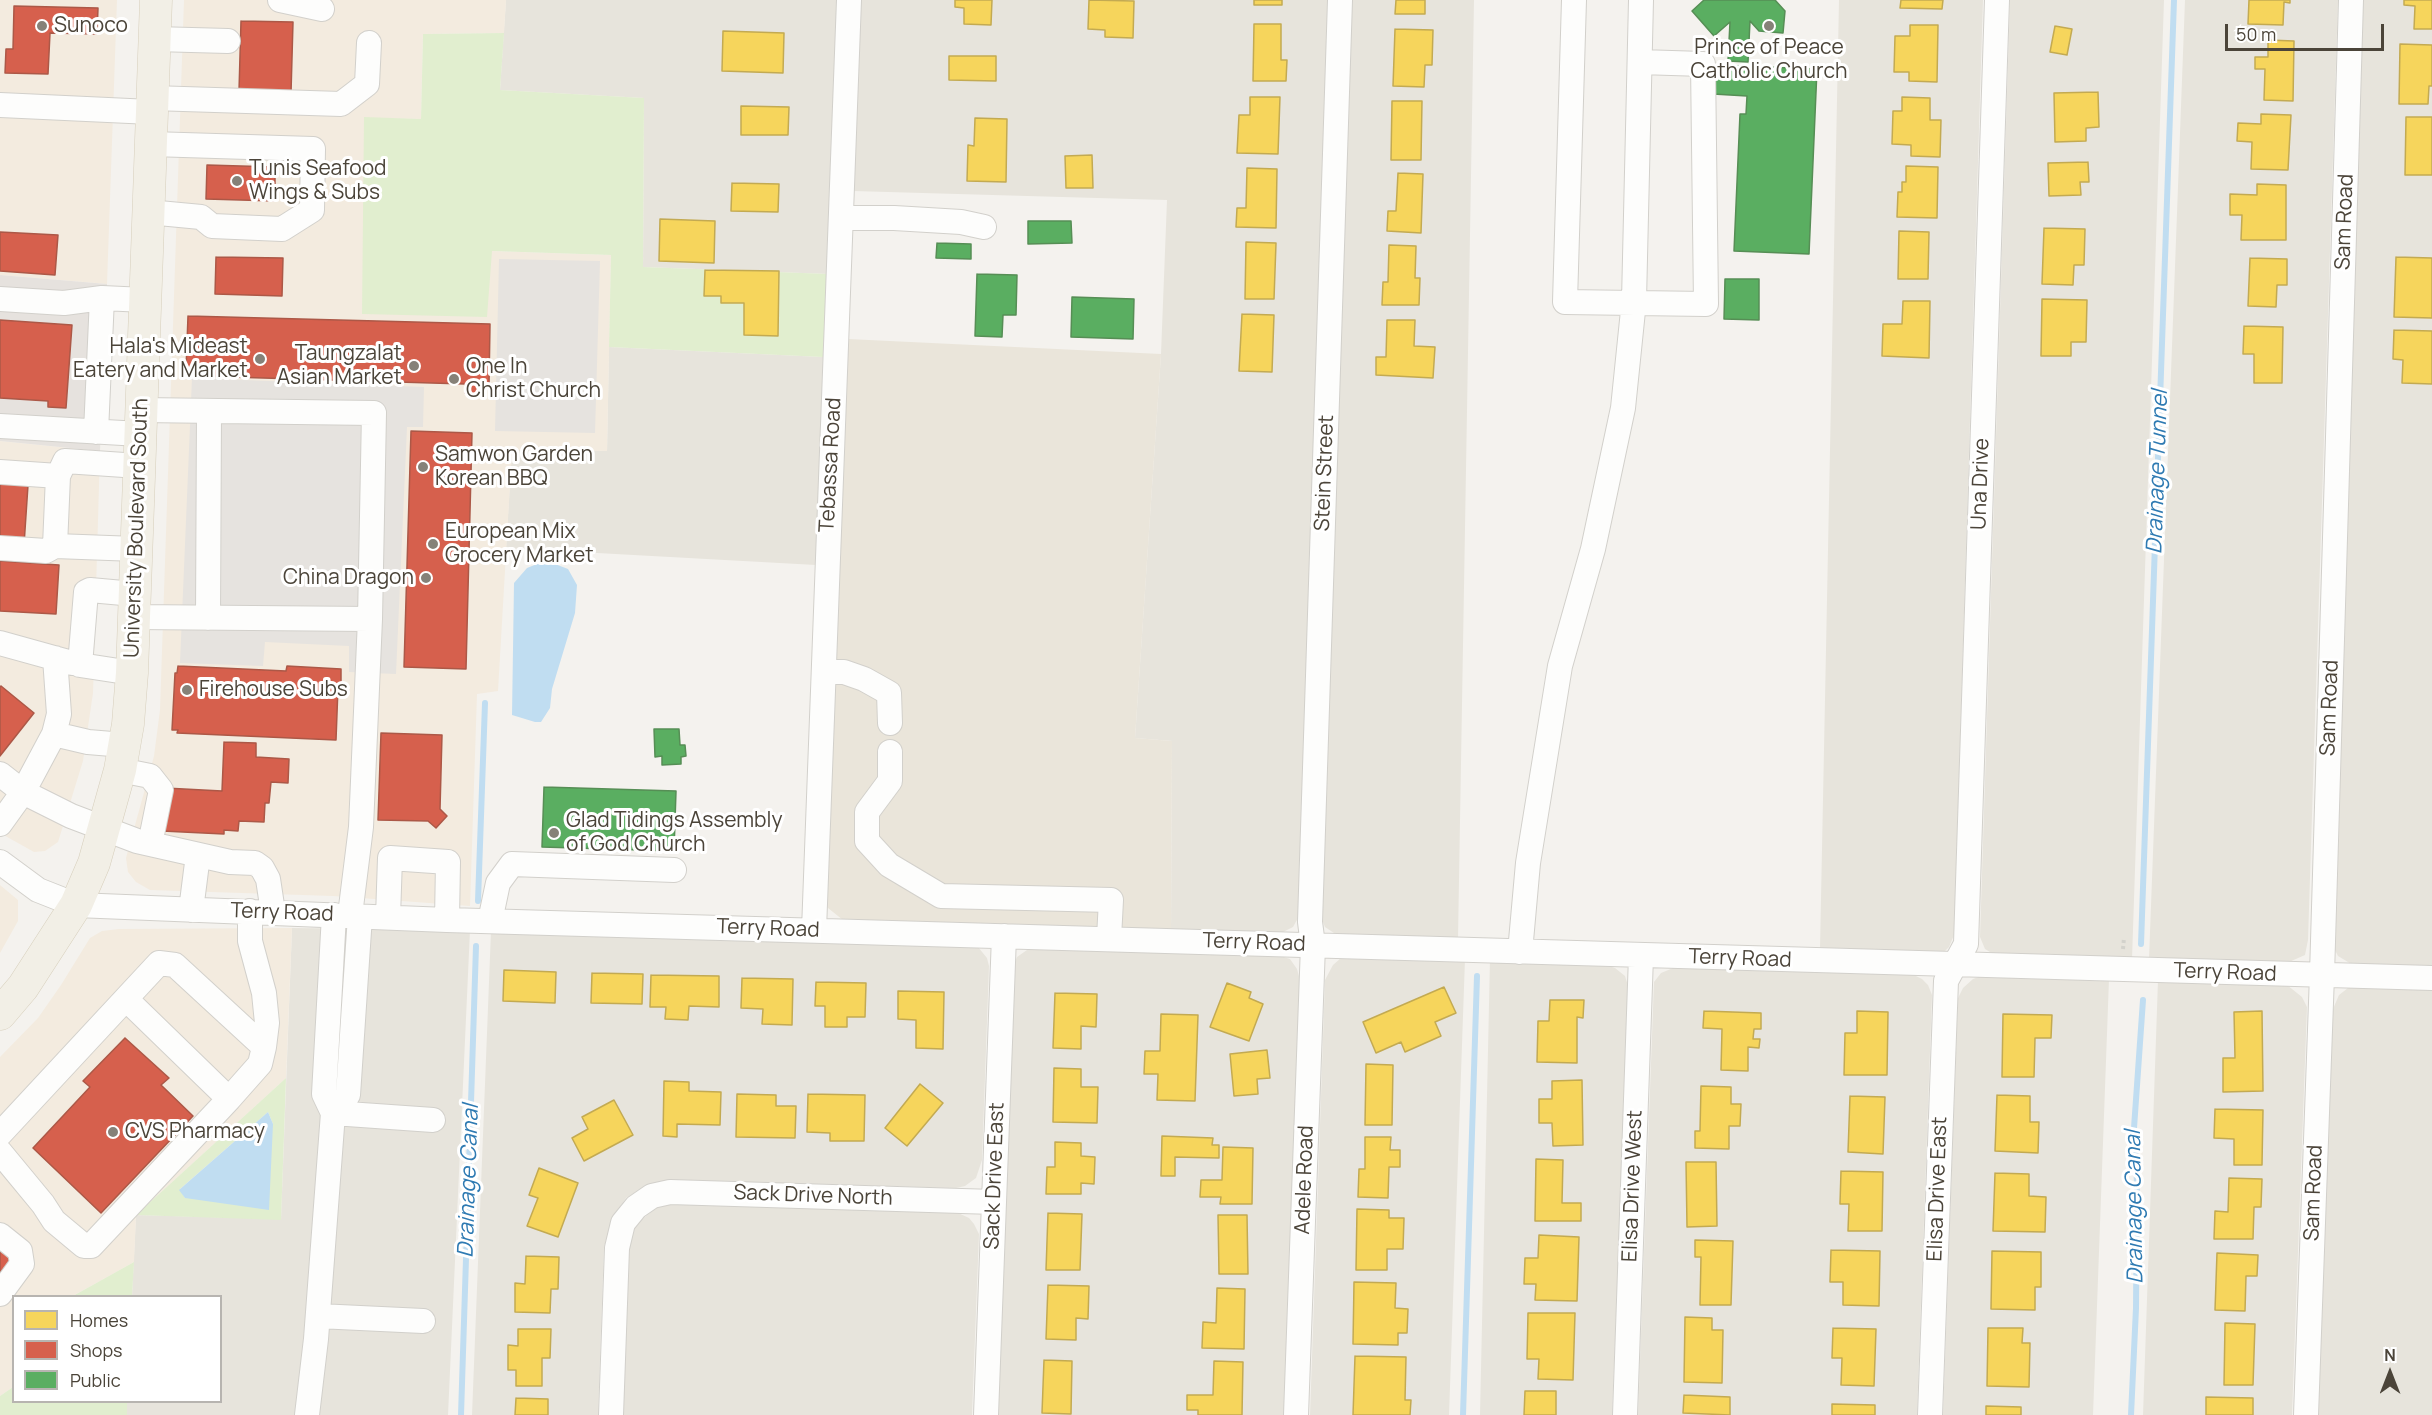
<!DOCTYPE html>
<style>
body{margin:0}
#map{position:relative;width:2432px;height:1415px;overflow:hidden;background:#f4f2ee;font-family:Manrope,sans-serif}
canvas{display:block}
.legend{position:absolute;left:12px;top:1295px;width:210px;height:108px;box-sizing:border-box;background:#fff;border:2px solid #b7b4b0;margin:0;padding:8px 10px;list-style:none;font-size:18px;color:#4b4439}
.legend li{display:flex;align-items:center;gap:12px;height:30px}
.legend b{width:30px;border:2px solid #b7b4b0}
.north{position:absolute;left:2360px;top:1343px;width:60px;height:60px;-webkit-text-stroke:4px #fff;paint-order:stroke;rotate:0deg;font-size:16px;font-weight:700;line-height:24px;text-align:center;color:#4b4439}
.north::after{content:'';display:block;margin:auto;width:21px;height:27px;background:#4b4439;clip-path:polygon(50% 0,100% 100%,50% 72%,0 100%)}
.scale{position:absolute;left:2225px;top:24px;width:159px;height:27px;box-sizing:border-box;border:3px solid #4b4439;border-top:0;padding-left:8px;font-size:18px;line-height:21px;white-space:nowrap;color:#4b4439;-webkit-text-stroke:4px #fff;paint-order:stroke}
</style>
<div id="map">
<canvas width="2432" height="1415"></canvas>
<ul class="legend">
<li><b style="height:16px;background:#f6d55c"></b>Homes</li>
<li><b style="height:16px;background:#d6604d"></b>Shops</li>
<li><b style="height:16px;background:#5aae61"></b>Public</li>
</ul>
<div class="north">N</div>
<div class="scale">50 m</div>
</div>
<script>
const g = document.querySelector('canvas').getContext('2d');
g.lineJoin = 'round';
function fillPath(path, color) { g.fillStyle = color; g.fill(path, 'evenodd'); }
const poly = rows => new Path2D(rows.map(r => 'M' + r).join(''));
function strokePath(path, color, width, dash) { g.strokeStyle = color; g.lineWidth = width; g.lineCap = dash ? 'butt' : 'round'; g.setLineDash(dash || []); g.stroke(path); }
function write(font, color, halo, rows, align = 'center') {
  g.font = font + ' Manrope,sans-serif'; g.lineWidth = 6; g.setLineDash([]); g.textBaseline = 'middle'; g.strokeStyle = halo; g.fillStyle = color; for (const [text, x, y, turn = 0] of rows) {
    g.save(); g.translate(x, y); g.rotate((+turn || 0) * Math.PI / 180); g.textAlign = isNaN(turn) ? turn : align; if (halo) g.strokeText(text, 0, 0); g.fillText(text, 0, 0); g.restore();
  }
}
fillPath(poly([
 [506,0,840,0,829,274,643,267,644,98,500,90],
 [860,0,1328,0,1298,918,1293,927,1279,934,1171,929,1172,741,1135,738,1161,354,1167,200,853,191],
 [1352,0,1474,0,1458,938,1337,935,1325,927,1321,917],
 [1839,0,1983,0,1954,935,1949,947,1945,951,1934,953,1820,949],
 [2010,0,2164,0,2132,959,1995,955,1985,949,1980,937],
 [2185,0,2338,0,2308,940,2305,955,2289,962,2149,959],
 [2363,0,2432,0,2432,968,2353,965,2338,956,2332,944],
 [609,347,823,357,816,565,506,548,512,449,607,451],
 [292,928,470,930,448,1415,127,1415,127,1402,220,1402,220,1296,132,1296,136,1215,281,1219],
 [491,931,978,947,987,958,989,966,982,1160,976,1178,965,1186,956,1188,670,1180,646,1185,626,1198,612,1220,604,1247,598,1415,472,1415],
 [1038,947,1271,953,1290,959,1297,969,1300,980,1285,1415,998,1415,1013,967,1017,957,1027,950],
 [1341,958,1465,959,1449,1415,1310,1415,1325,980,1333,965],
 [1490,959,1603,964,1615,968,1625,976,1629,989,1612,1415,1480,1415],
 [1678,966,1908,972,1922,979,1928,985,1932,995,1917,1415,1638,1415,1654,982,1661,973],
 [1984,975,2109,979,2093,1415,1943,1415,1958,998,1963,988,1973,979],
 [2158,980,2287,985,2302,997,2307,1007,2292,1415,2143,1415],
 [2359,986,2432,988,2432,1415,2318,1415,2333,1009,2339,995,2348,988],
 [670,1204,956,1212,969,1218,974,1224,979,1234,972,1415,621,1415,627,1248,635,1225,656,1208]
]), '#e7e4dc');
fillPath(poly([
 [0,0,117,0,107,284,0,275],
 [184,0,506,0,504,33,423,34,421,119,364,118,486,317,491,251,611,255,607,451,512,450,498,691,477,694,470,906,333,896,150,890,136,882,128,872,126,858,154,756,160,710],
 [0,441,100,451,93,693,83,761,58,842,45,851,34,852,0,833],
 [0,885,18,900,18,921,0,953],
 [292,928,286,1078,136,1215,134,1262,73,1296,14,1296,13,1387,0,1396,0,1057,38,1018,61,985,90,938,102,931,119,929]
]), '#f3ebdf');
fillPath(poly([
 [0,275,107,284,100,451,0,441]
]), '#e6e2de');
fillPath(poly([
 [848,339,1161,354,1135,738,1172,741,1171,929,843,920,823,904]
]), '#eae5da');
fillPath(poly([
 [504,33,500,90,644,98,643,267,829,274,823,357,609,347,611,255,492,251,487,317,362,314,364,117,421,119,423,34],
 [286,1078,281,1220,136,1215],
 [268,1112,273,1124,185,1198,180,1189],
 [134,1262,132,1296,73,1296],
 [13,1387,14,1402,127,1402,127,1415,0,1415,0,1396]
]), '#e1eecf');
fillPath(poly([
 [499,259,600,261,595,433,495,431],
 [192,378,424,387,423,427,407,427,396,674,349,672,349,646,265,642,263,666,180,663]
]), '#e6e3df');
fillPath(poly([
 [537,564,555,564,568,569,577,585,575,613,552,689,550,708,541,722,535,722,512,715,514,583,527,568],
 [268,1112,273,1124,269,1210,185,1198,179,1190]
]), '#c0ddf1');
const homes = poly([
 [955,0,992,0,991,25,964,24,964,8,955,7,955,0],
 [1089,0,1134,1,1133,38,1105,37,1105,30,1088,29,1089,0],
 [1254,0,1282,0,1282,5,1254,5,1254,0],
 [1396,0,1425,0,1425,14,1395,14,1396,0],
 [1901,0,1943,0,1942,9,1900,8,1901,0],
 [2249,0,2290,0,2290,3,2284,2,2283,25,2248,24,2249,0],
 [2404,0,2432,0,2432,29,2414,29,2415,6,2404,5,2404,0],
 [1254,24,1281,24,1281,60,1287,60,1286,81,1253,81,1254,24],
 [1910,25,1938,25,1937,82,1909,81,1909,72,1894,72,1895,36,1910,36,1910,25],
 [2055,26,2072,29,2067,55,2050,52,2055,26],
 [1395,29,1433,30,1432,65,1425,65,1424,87,1393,86,1395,29],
 [723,31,784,33,783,73,722,71,723,31],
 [2268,40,2294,41,2293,101,2264,100,2265,69,2255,69,2255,57,2268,57,2268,40],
 [2400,44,2432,45,2432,86,2429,86,2428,104,2399,104,2400,44],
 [949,56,996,56,996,81,949,80,949,56],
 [2098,92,2099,127,2086,128,2086,141,2055,142,2054,93,2098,92],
 [1250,97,1280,97,1278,154,1237,153,1239,115,1250,115,1250,97],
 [1902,97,1930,98,1930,120,1941,120,1940,157,1911,156,1911,145,1892,144,1893,111,1902,111,1902,97],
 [1392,101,1422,101,1421,160,1391,160,1392,101],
 [741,106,789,107,788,135,741,135,741,106],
 [2261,114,2291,115,2288,170,2251,169,2252,142,2237,141,2238,123,2261,124,2261,114],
 [2406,117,2432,117,2432,175,2405,175,2406,117],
 [975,118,1007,119,1006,182,967,181,968,145,974,146,975,118],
 [1092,155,1093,188,1066,188,1065,156,1092,155],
 [2088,162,2089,182,2080,182,2081,195,2049,196,2048,163,2088,162],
 [1906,166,1938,167,1937,218,1897,217,1898,192,1902,192,1902,182,1906,182,1906,166],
 [1247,168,1277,169,1276,228,1236,227,1237,208,1246,208,1247,168],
 [1398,173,1423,174,1421,233,1387,231,1388,211,1396,211,1398,173],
 [732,183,779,184,778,212,731,211,732,183],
 [2257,184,2286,185,2286,240,2241,240,2242,215,2230,215,2230,194,2257,195,2257,184],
 [660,219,715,221,714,263,659,261,660,219],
 [2044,228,2085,229,2084,265,2074,265,2073,285,2042,284,2044,228],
 [1899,231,1929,232,1928,279,1898,279,1899,231],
 [1246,242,1276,243,1274,299,1245,299,1246,242],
 [1389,245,1416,246,1415,278,1420,278,1419,305,1382,305,1383,282,1388,282,1389,245],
 [2396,257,2432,258,2432,318,2394,317,2396,257],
 [2250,258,2287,259,2287,285,2277,285,2276,307,2248,306,2250,258],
 [705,270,779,271,778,336,744,335,744,303,721,303,721,296,704,296,705,270],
 [2042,299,2087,300,2086,342,2071,342,2071,356,2041,356,2042,299],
 [1903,301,1930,301,1929,358,1882,356,1883,324,1902,324,1903,301],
 [1242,314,1274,315,1272,372,1239,371,1242,314],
 [1387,320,1415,320,1414,346,1435,347,1433,378,1376,375,1376,357,1386,357,1387,320],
 [2244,326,2283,327,2282,383,2254,383,2254,354,2243,354,2244,326],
 [2394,330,2432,331,2432,384,2402,383,2403,360,2393,359,2394,330],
 [504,970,556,972,555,1003,503,1001,504,970],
 [592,973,643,974,642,1004,591,1003,592,973],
 [651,975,719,976,719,1007,689,1006,688,1020,665,1019,666,1007,650,1007,651,975],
 [742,978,793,979,792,1025,762,1024,763,1009,741,1008,742,978],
 [816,982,866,983,865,1017,847,1017,847,1027,825,1027,825,1006,815,1006,816,982],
 [1227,983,1251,992,1249,998,1263,1004,1249,1041,1210,1027,1227,983],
 [1444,987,1456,1013,1435,1022,1441,1036,1405,1052,1401,1042,1376,1053,1363,1022,1444,987],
 [898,991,944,992,943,1049,916,1048,916,1020,898,1019,898,991],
 [1055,993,1097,994,1096,1027,1081,1026,1081,1049,1053,1048,1055,993],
 [1550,1000,1584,1000,1583,1018,1577,1017,1577,1063,1537,1062,1538,1021,1549,1021,1550,1000],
 [1704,1011,1761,1013,1761,1029,1754,1029,1753,1039,1760,1039,1759,1048,1748,1047,1748,1071,1721,1070,1722,1029,1703,1028,1704,1011],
 [1857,1011,1888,1012,1887,1075,1844,1075,1845,1033,1857,1033,1857,1011],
 [2262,1011,2263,1091,2223,1092,2223,1058,2235,1058,2234,1012,2262,1011],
 [1161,1014,1198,1015,1195,1101,1157,1100,1158,1074,1144,1074,1145,1051,1160,1051,1161,1014],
 [2003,1014,2052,1015,2051,1038,2035,1038,2034,1077,2002,1077,2003,1014],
 [1267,1050,1270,1078,1257,1079,1258,1094,1234,1096,1230,1054,1267,1050],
 [1366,1064,1393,1065,1392,1125,1365,1125,1366,1064],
 [1054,1068,1081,1069,1081,1087,1098,1087,1097,1123,1053,1122,1054,1068],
 [1582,1080,1583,1145,1553,1146,1552,1123,1539,1123,1539,1099,1552,1099,1552,1081,1582,1080],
 [664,1081,689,1082,689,1091,721,1092,720,1125,677,1124,677,1137,663,1136,664,1081],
 [920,1084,943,1103,907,1146,885,1128,920,1084],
 [1701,1086,1731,1087,1731,1104,1741,1104,1740,1126,1729,1126,1729,1149,1695,1148,1695,1131,1700,1131,1701,1086],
 [737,1094,776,1095,776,1106,796,1106,795,1138,736,1137,737,1094],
 [808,1094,865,1095,864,1141,830,1141,830,1133,807,1132,808,1094],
 [1997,1095,2030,1096,2030,1122,2039,1122,2038,1153,1995,1151,1997,1095],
 [1850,1096,1885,1097,1883,1154,1848,1152,1850,1096],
 [614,1100,633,1135,584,1161,572,1138,588,1129,582,1117,614,1100],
 [2215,1109,2263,1110,2262,1165,2234,1165,2234,1139,2214,1138,2215,1109],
 [1162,1136,1213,1138,1212,1145,1219,1145,1219,1158,1175,1157,1175,1176,1161,1176,1162,1136],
 [1365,1137,1391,1137,1390,1150,1400,1150,1400,1167,1389,1167,1388,1198,1358,1197,1359,1169,1365,1169,1365,1137],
 [1055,1142,1081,1143,1081,1156,1095,1157,1094,1184,1081,1183,1081,1194,1046,1194,1047,1167,1055,1167,1055,1142],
 [1223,1147,1253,1148,1252,1204,1220,1204,1221,1197,1200,1197,1201,1180,1222,1180,1223,1147],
 [1536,1159,1563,1160,1562,1203,1581,1203,1581,1221,1535,1221,1536,1159],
 [1686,1162,1716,1162,1717,1226,1687,1227,1686,1162],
 [539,1168,578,1183,558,1237,527,1226,538,1198,529,1195,539,1168],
 [1841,1171,1883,1172,1882,1231,1848,1231,1849,1204,1840,1204,1841,1171],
 [1995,1173,2029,1174,2029,1196,2046,1197,2045,1232,1993,1231,1995,1173],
 [2229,1178,2262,1179,2261,1207,2254,1207,2253,1239,2214,1239,2215,1211,2228,1212,2229,1178],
 [1357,1209,1389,1210,1389,1218,1404,1218,1403,1249,1387,1249,1387,1270,1356,1270,1357,1209],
 [1048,1213,1082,1214,1080,1270,1046,1270,1048,1213],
 [1218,1215,1247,1215,1248,1274,1219,1274,1218,1215],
 [1539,1235,1579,1237,1577,1301,1535,1300,1536,1284,1524,1284,1525,1258,1538,1258,1539,1235],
 [1695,1240,1733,1241,1731,1305,1700,1305,1701,1257,1695,1257,1695,1240],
 [1831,1250,1880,1251,1879,1306,1843,1305,1843,1282,1830,1282,1831,1250],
 [1992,1251,2041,1252,2041,1287,2035,1287,2035,1310,1991,1309,1992,1251],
 [2217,1253,2258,1255,2257,1276,2246,1276,2245,1311,2215,1310,2217,1253],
 [526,1256,559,1257,558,1289,551,1289,550,1313,515,1312,515,1283,525,1284,526,1256],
 [1354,1282,1396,1283,1395,1308,1408,1309,1407,1333,1398,1333,1398,1345,1353,1344,1354,1282],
 [1048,1285,1089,1286,1088,1319,1076,1318,1076,1340,1046,1339,1048,1285],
 [1217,1288,1245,1289,1244,1349,1202,1348,1203,1322,1216,1323,1217,1288],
 [1528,1313,1575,1313,1573,1380,1538,1379,1539,1359,1527,1359,1528,1313],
 [1685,1317,1712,1318,1712,1330,1723,1330,1722,1383,1684,1382,1685,1317],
 [2225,1323,2255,1324,2253,1385,2224,1385,2225,1323],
 [1833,1328,1876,1329,1874,1386,1841,1385,1842,1358,1832,1358,1833,1328],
 [1988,1328,2023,1328,2022,1343,2030,1343,2029,1387,1987,1386,1988,1328],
 [518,1329,551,1329,550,1358,542,1358,542,1386,516,1386,516,1370,508,1370,508,1345,518,1346,518,1329],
 [1355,1356,1406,1357,1405,1400,1411,1400,1410,1415,1353,1415,1355,1356],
 [1044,1360,1072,1361,1071,1414,1042,1413,1044,1360],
 [1214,1361,1243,1362,1242,1415,1198,1415,1198,1410,1187,1410,1187,1395,1213,1395,1214,1361],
 [1525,1391,1556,1391,1556,1415,1524,1415,1525,1391],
 [1684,1395,1730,1397,1730,1415,1683,1413,1684,1395],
 [2206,1397,2253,1398,2253,1415,2206,1415,2206,1397],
 [516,1398,548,1399,548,1415,515,1415,516,1398],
 [1832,1404,1875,1405,1875,1415,1832,1415,1832,1404],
 [1986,1406,2021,1407,2021,1415,1986,1415,1986,1406]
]);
fillPath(homes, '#f6d55c');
strokePath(homes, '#c3aa52', 1.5);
const shops = poly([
 [14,6,98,8,97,34,50,33,48,74,5,73,6,49,13,49,14,6],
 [241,21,293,22,291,93,239,91,241,21],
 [207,165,275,167,275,201,206,199,207,165],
 [0,232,58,235,55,275,0,271,0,232],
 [216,257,283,258,282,296,215,294,216,257],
 [188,316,490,324,489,385,475,394,465,393,465,384,196,376,196,370,186,370,188,316],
 [0,320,72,325,66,408,48,407,48,401,0,398,0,320],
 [411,431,472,433,466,669,404,667,411,431],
 [0,483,28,485,24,545,0,543,0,483],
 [0,561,59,565,56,614,0,611,0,561],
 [178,666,286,671,287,666,341,669,341,687,338,687,336,740,177,733,178,730,172,730,175,673,177,673,178,666],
 [1,686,34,713,0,756,0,687,1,686],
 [381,733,442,735,440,809,447,816,436,828,428,821,378,820,381,733],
 [224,742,256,743,256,757,289,759,288,783,271,782,269,803,265,803,264,822,239,821,238,831,224,830,224,834,162,831,165,788,222,791,224,742],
 [125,1038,169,1078,161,1085,193,1116,101,1213,33,1148,90,1087,83,1081,125,1038],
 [0,1248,12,1259,0,1273,0,1248]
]);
fillPath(shops, '#d6604d');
strokePath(shops, '#ac5847', 1.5);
const public = poly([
 [1704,0,1775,0,1785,11,1783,33,1759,31,1750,21,1748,62,1728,61,1730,22,1714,36,1692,11,1704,0],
 [1714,65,1817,69,1809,254,1734,251,1740,114,1746,114,1747,96,1713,94,1714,65],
 [1028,221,1071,221,1072,243,1028,244,1028,221],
 [937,243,971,244,971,259,936,258,937,243],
 [977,274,1017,275,1016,315,1003,315,1002,337,975,336,977,274],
 [1725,279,1759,279,1759,320,1724,319,1725,279],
 [1072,297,1134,299,1133,339,1071,337,1072,297],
 [654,729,679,729,680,745,685,745,686,756,681,757,681,764,662,765,662,756,655,757,654,729],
 [544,787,676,791,674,851,542,847,544,787]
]);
fillPath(public, '#5aae61');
strokePath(public, '#568e55', 1.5);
strokePath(poly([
 [478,901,485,703],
 [2141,944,2174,0],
 [461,1415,476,946],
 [1463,1415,1477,976],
 [2131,1415,2136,1308,2137,1183,2134,1128,2143,1000]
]), '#c0ddf1', 6);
const minor = poly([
 [280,0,322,9],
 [1574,0,1565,302,1706,304,1703,64,1640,62],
 [155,39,228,41],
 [152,98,341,104,367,84,369,43],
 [0,105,151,112],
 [148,212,201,217,212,226,282,229,312,210,313,149,151,144],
 [841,218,894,218,961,222,984,227],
 [0,299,64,303,102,298,145,300],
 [141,410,374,413,370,619,361,827,350,915],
 [0,426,140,434],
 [96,432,102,298],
 [0,472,58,476],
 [55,546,58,476,65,461,139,466],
 [0,548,46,551,55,546,136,549],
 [134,617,370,619],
 [208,618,209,412],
 [0,643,72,663],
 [824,672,844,672,864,679,889,693,890,723],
 [132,673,80,665,86,592,90,590,134,594],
 [54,734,88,742,124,745],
 [890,752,890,781,867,812,867,841,889,865,941,896,1111,900,1109,938],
 [120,770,150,776,161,790,150,844],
 [0,774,23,792,71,816,137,841,230,862,255,863,262,868,268,879,273,912],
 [0,824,23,792,54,734,59,714,55,658],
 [0,862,38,890,76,905,447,920,2432,978],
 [191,910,198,855],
 [334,915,324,1094,333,1113,348,1095,360,916],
 [388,917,390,858,448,862,447,920],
 [490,921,498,883,512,864,674,870],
 [814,930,849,0],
 [1520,952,1528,863,1560,666,1593,549,1623,408,1634,301,1641,0],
 [126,999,229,1099,260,1064,264,1047],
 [0,1134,159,963,175,965,264,1047,267,1023,264,993,250,941,250,911],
 [0,1152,43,1204,54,1221,84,1246,91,1246,229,1099],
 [0,1235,20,1251,22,1264,0,1294],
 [318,1316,423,1321],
 [307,1415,316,1339,333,1113,433,1120],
 [611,1415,617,1248,623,1223,636,1207,652,1196,670,1192,994,1202],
 [986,1415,1004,936],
 [1296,1415,1313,945,1310,922,1340,0],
 [1625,1415,1641,956],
 [1930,1415,1946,981,1966,944,1997,0],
 [2306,1415,2322,975,2351,0]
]);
const major = poly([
 [0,1014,23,987,76,905,94,863,120,770,128,724,132,673,156,0]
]);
strokePath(minor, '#d2d0cb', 26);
strokePath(major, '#d6cebb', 33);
strokePath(poly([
 [2123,949,2124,938]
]), '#d3d2cc', 4, [3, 3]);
strokePath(minor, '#fdfdfc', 24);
strokePath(major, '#f2efe6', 32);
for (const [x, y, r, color] of [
 [42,26,6,"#868178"],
 [1769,26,6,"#868178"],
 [237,181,6,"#868178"],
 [260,359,6,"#868178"],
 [414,366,6,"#868178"],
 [454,379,6,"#868178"],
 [423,467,6,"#868178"],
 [433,544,6,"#868178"],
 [426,578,6,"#868178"],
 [187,690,6,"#868178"],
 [554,833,6,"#868178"],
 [113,1132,6,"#868178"]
]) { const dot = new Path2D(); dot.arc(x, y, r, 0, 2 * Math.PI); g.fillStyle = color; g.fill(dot); strokePath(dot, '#fff', 2); }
write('21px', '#4b4439', '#fff', [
 ["Sunoco",54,26],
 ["Prince of Peace",1769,48,"center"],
 ["Catholic Church",1769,72,"center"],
 ["Tunis Seafood",249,169],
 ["Wings & Subs",249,193],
 ["Hala's Mideast",248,347,"right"],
 ["Eatery and Market",248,371,"right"],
 ["Taungzalat",402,354,"right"],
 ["Asian Market",402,378,"right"],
 ["One In",466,367],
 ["Christ Church",466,391],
 ["Samwon Garden",435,455],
 ["Korean BBQ",435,479],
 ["European Mix",445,532],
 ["Grocery Market",445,556],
 ["China Dragon",414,578,"right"],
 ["Firehouse Subs",199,690],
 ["Glad Tidings Assembly",566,821],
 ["of God Church",566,845],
 ["CVS Pharmacy",125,1132]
], 'left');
write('21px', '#4b4439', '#fff', [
 ["Sam Road",2345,222,-88],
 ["Tebassa Road",831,465,-87],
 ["Stein Street",1325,473,-88],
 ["Una Drive",1981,484,-88],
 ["University Boulevard South",137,528,-88],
 ["Sam Road",2330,708,-88],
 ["Terry Road",282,913,2],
 ["Terry Road",768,929,2],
 ["Terry Road",1254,943,2],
 ["Terry Road",1740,959,2],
 ["Terry Road",2225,973,2],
 ["Sack Drive East",995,1176,-88],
 ["Adele Road",1305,1180,-88],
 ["Elisa Drive West",1633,1186,-88],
 ["Elisa Drive East",1938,1189,-88],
 ["Sam Road",2314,1193,-88],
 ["Sack Drive North",813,1196,2]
]);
write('italic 22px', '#2e7ab2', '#fff', [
 ["Drainage Tunnel",2158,472,-88],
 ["Drainage Canal",469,1181,-88],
 ["Drainage Canal",2135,1207,-91]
]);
</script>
